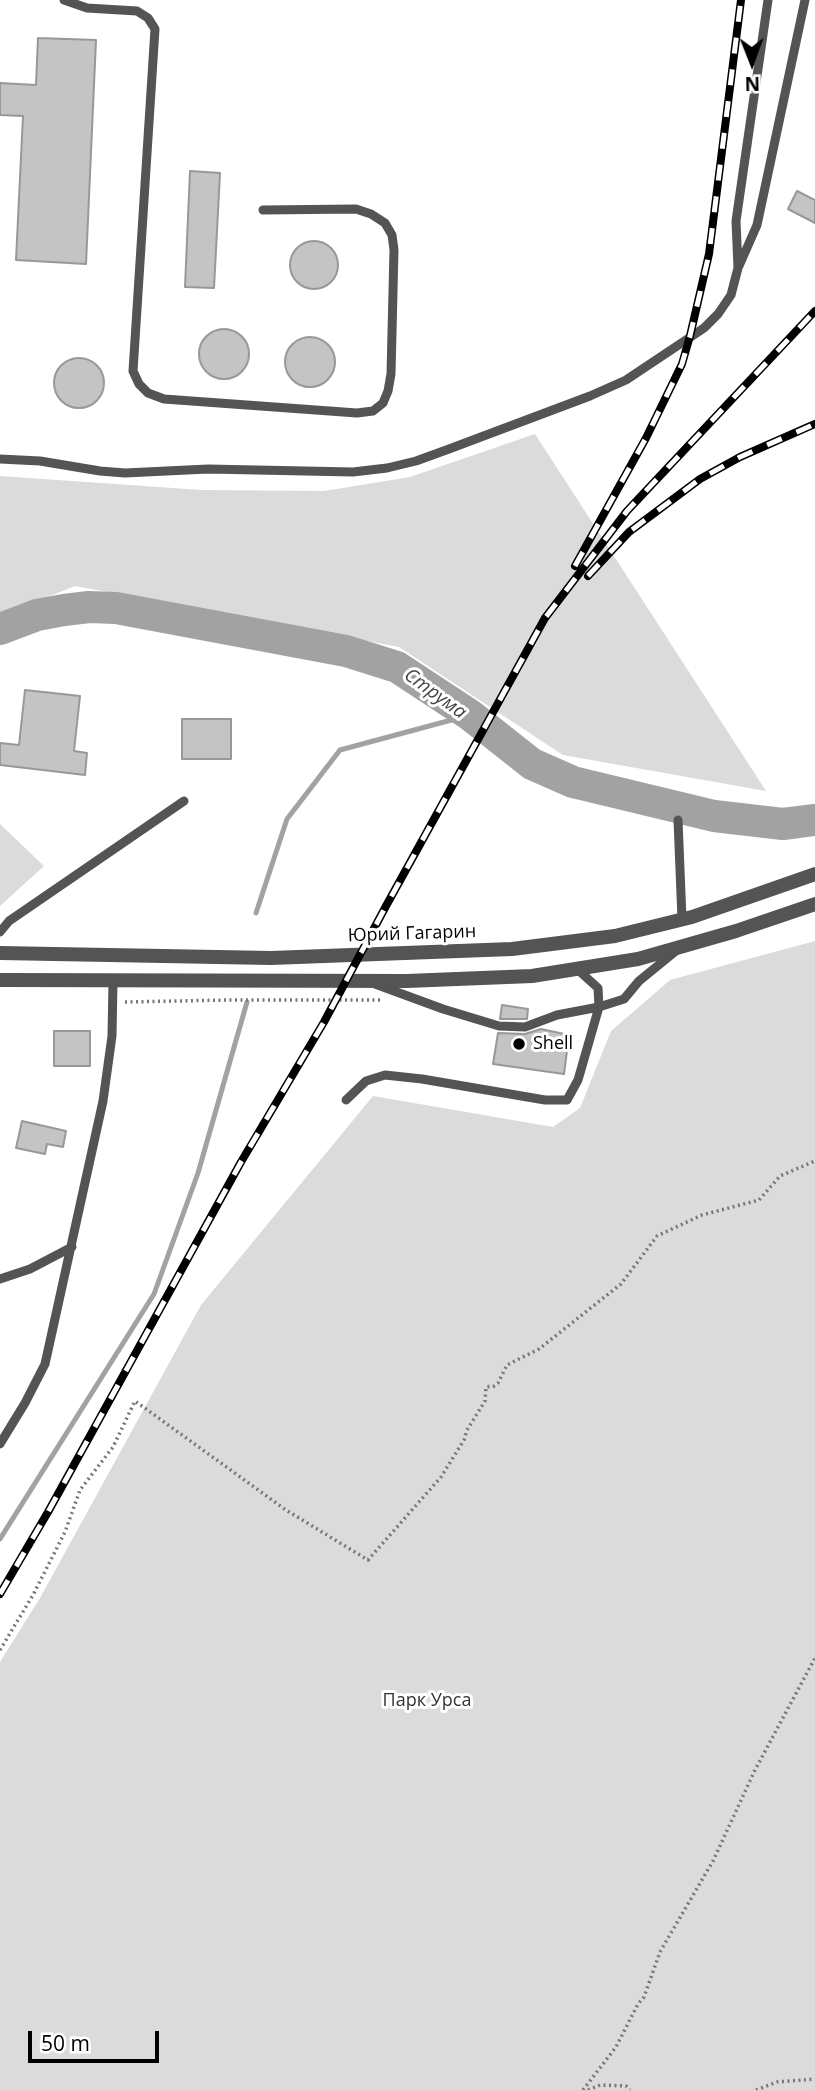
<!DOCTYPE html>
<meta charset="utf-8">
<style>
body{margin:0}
#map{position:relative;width:815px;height:2090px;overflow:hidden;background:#fff;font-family:"Open Sans",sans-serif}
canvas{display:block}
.north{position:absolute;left:717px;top:28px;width:70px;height:70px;-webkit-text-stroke:5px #fff;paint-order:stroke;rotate:179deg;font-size:19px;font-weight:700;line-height:28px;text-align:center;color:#000}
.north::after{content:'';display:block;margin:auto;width:24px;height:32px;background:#000;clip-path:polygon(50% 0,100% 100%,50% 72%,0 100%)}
.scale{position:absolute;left:28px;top:2031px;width:131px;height:32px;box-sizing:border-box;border:4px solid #000;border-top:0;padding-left:9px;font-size:21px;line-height:24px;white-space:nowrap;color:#000;-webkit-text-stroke:5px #fff;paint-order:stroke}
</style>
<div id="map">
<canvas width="815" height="2090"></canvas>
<div class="north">N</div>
<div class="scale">50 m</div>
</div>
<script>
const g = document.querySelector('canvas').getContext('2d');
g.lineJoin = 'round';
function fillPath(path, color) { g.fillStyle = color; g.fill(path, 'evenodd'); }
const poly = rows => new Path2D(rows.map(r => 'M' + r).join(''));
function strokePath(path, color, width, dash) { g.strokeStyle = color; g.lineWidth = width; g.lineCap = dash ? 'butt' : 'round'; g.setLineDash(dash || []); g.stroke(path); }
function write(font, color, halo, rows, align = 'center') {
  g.font = font + ' "Open Sans",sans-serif'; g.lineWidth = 6; g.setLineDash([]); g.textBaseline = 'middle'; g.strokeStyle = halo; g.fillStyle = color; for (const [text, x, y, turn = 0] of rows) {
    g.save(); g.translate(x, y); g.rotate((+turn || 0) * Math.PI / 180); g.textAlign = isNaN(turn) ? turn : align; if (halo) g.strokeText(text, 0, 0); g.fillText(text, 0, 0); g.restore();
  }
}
fillPath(poly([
 [535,434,766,791,563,755,399,647,75,586,0,616,0,476,202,490,324,491,410,477],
 [0,824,44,866,0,906],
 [815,941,815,2090,0,2090,0,1662,40,1598,201,1305,373,1096,553,1127,580,1108,611,1031,670,980]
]), '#dbdbdb');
strokePath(poly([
 [256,913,287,819,340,750,470,715],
 [0,1539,154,1294,198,1173,247,1002]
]), '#a2a2a2', 5);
strokePath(poly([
 [0,629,37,615,64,610,89,607,116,608,346,651,397,667,470,715,532,764,573,782,714,816,783,824,815,820]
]), '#a2a2a2', 32);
const building = poly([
 [38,38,96,40,86,264,16,260,23,116,0,115,0,83,36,85,38,38],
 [190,171,220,173,214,288,185,287,190,171],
 [797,191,815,200,815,223,788,209,797,191],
 '290 265a24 24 0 1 1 48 0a24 24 0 1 1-48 0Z',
 '199 354a25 25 0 1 1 50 0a25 25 0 1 1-50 0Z',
 '285 362a25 25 0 1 1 50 0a25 25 0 1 1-50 0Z',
 '54 383a25 25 0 1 1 50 0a25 25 0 1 1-50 0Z',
 [25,690,80,696,74,751,87,753,85,775,0,765,0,743,19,745,25,690],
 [182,719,231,719,231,759,182,759,182,719],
 [502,1005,528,1009,527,1019,500,1019,502,1005],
 [541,1029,569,1035,564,1074,493,1064,498,1033,525,1034,541,1029],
 [54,1031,90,1031,90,1066,54,1066,54,1031],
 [22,1121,66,1131,63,1147,47,1144,45,1154,16,1148,22,1121]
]);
fillPath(building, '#c4c4c4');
strokePath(building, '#989898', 2);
strokePath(poly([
 [125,1002,227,1000,380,1000],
 [0,1650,33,1595,65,1532,80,1490,113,1447,135,1401,286,1510,368,1560,441,1477,464,1440,467,1430,485,1401,486,1387,494,1386,498,1383,507,1365,539,1349,621,1284,657,1236,702,1215,759,1200,780,1176,815,1161],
 [583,2090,616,2047,638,2004,644,1997,660,1952,713,1861,755,1770,815,1658],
 [588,2090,600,2085,626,2086,630,2090],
 [756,2090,777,2082,815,2079]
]), '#767676', 3.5, [2, 3.5]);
strokePath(poly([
 [64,0,87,8,137,11,148,18,155,29,133,371,139,384,148,393,164,399,357,413,373,411,383,403,388,391,391,374,394,250,392,235,385,223,371,214,356,209,263,210],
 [739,266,757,225,805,0],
 [0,459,40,461,100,471,125,473,208,469,353,472,387,468,416,461,449,449,590,396,626,380,704,328,718,314,731,295,738,268,736,221,768,0],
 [678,820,682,919],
 [0,932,9,921,184,801],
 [375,984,443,1009,499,1026,525,1027,557,1015,599,1007,624,999,639,981,677,950],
 [346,1100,366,1081,385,1075,422,1079,545,1100,567,1100,578,1080,599,1007,598,988,577,969],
 [0,1279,30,1269,72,1247],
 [0,1444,25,1403,45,1364,103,1101,112,1036,113,981]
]), '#545454', 9);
strokePath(poly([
 [0,953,271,958,512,949,615,936,692,917,815,874],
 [0,980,407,981,532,976,638,959,736,931,815,904]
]), '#545454', 14);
const rail = poly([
 [575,566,646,438,682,364,690,336,709,254,741,0],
 [588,576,629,532,700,479,740,457,815,424],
 [0,1594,48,1512,241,1162,324,1022,386,906,545,618,627,511,815,311]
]);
strokePath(rail, '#000', 8);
strokePath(rail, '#fff', 5, [16]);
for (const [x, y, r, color] of [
 [519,1044,7,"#000"]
]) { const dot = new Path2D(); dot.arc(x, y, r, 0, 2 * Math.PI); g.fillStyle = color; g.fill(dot); strokePath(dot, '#fff', 2.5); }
write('18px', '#000', '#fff', [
 ["Юрий Гагарин",412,934,-2]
]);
write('18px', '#000', '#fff', [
 ["Shell",533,1044]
], 'left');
write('18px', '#323232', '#fff', [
 ["Парк Урса",427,1701]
]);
write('italic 19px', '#434343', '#fff', [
 ["Струма",435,694,36]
]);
</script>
